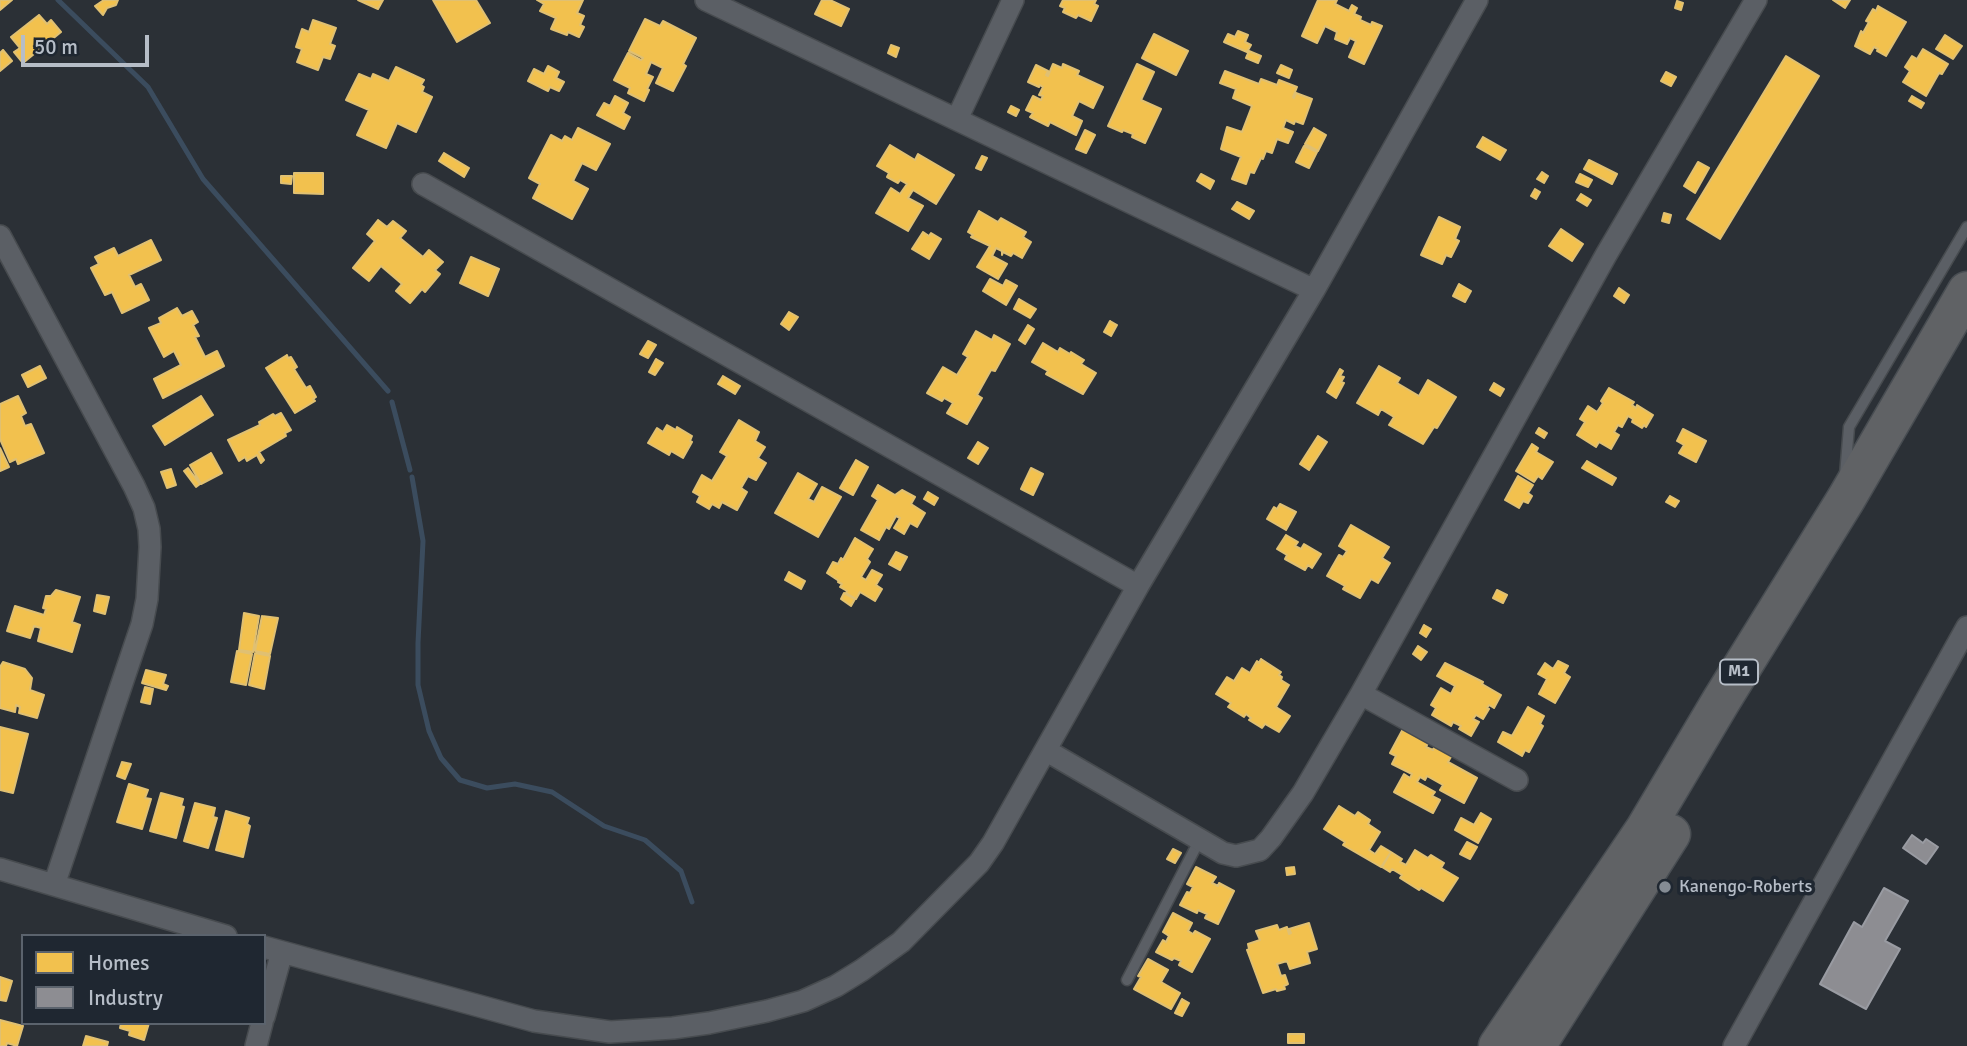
<!DOCTYPE html>
<style>
body{margin:0}
#map{position:relative;width:1967px;height:1046px;overflow:hidden;background:#2b3036;font-family:Signika,sans-serif}
canvas{display:block}
.legend{position:absolute;left:21px;top:934px;width:245px;height:91px;box-sizing:border-box;background:#1f2731;border:2px solid #5b636d;margin:0;padding:9px 12px;list-style:none;font-size:21px;color:#b6bdc7}
.legend li{display:flex;align-items:center;gap:14px;height:35px}
.legend b{width:35px;border:2px solid #5b636d}
.scale{position:absolute;left:21px;top:35px;width:128px;height:32px;box-sizing:border-box;border:4px solid #b6bdc7;border-top:0;padding-left:9px;font-size:21px;line-height:24px;white-space:nowrap;color:#b6bdc7;-webkit-text-stroke:5px #1f2731;paint-order:stroke}
</style>
<div id="map">
<canvas width="1967" height="1046"></canvas>
<ul class="legend">
<li><b style="height:19px;background:#f2c14e"></b>Homes</li>
<li><b style="height:19px;background:#8d8d92"></b>Industry</li>
</ul>
<div class="scale">50 m</div>
</div>
<script>
const g = document.querySelector('canvas').getContext('2d');
g.lineJoin = 'round';
function fillPath(path, color) { g.fillStyle = color; g.fill(path, 'evenodd'); }
const poly = rows => new Path2D(rows.map(r => 'M' + r).join(''));
function strokePath(path, color, width, dash) { g.strokeStyle = color; g.lineWidth = width; g.lineCap = dash ? 'butt' : 'round'; g.setLineDash(dash || []); g.stroke(path); }
function write(font, color, halo, rows, align = 'center') {
  g.font = font + ' Signika,sans-serif'; g.lineWidth = 7; g.setLineDash([]); g.textBaseline = 'middle'; g.strokeStyle = halo; g.fillStyle = color; for (const [text, x, y, turn = 0] of rows) {
    g.save(); g.translate(x, y); g.rotate((+turn || 0) * Math.PI / 180); g.textAlign = isNaN(turn) ? turn : align; if (halo) g.strokeText(text, 0, 0); g.fillText(text, 0, 0); g.restore();
  }
}
const homes = poly([
 [0,0,12,0,0,10,0,0],
 [104,0,118,0,116,5,107,8,103,15,95,6,104,0],
 [358,0,383,0,378,9,358,0],
 [433,0,476,0,490,23,457,42,433,0],
 [537,0,583,0,577,13,584,16,580,25,584,27,579,37,568,32,567,35,551,29,556,18,540,11,544,4,537,0],
 [822,0,830,0,849,9,841,26,815,14,822,0],
 [1063,0,1096,0,1094,4,1098,6,1091,21,1078,15,1076,18,1063,12,1065,8,1060,6,1063,0],
 [1318,0,1337,0,1335,4,1349,11,1352,5,1357,8,1354,14,1361,17,1360,20,1371,25,1372,22,1382,26,1364,64,1349,57,1356,41,1350,38,1347,44,1335,39,1337,32,1325,26,1317,43,1302,36,1318,0],
 [1833,0,1850,0,1845,8,1833,0],
 [1677,1,1683,3,1681,10,1675,8,1677,1],
 [1878,6,1906,22,1886,56,1877,51,1878,49,1874,47,1870,54,1855,46,1861,31,1863,33,1869,22,1866,21,1873,9,1876,11,1878,6],
 [39,15,47,24,51,20,61,32,23,63,14,52,20,48,11,37,39,15],
 [645,19,660,26,663,21,696,38,683,64,686,66,673,91,656,83,663,68,651,62,646,74,653,77,647,89,649,90,644,101,628,93,630,88,614,80,628,53,641,60,643,58,629,51,645,19],
 [313,20,336,28,330,44,335,46,330,59,323,57,318,70,297,62,302,49,296,47,302,29,309,32,313,20],
 [1238,31,1248,35,1245,42,1251,45,1247,52,1224,42,1228,34,1235,37,1238,31],
 [1154,34,1188,51,1176,75,1142,58,1154,34],
 [1945,35,1962,46,1953,59,1936,49,1945,35],
 [891,45,899,48,896,57,888,53,891,45],
 [1923,49,1948,64,1942,74,1939,73,1926,96,1903,82,1910,71,1905,67,1912,56,1917,59,1923,49],
 [3,50,12,61,0,71,0,53,3,50],
 [1249,51,1261,56,1258,63,1246,58,1249,51],
 [1786,56,1819,76,1720,239,1687,219,1786,56],
 [1053,64,1062,68,1063,64,1079,71,1077,75,1103,87,1093,108,1079,101,1072,116,1082,121,1076,135,1050,122,1048,126,1030,117,1033,113,1026,110,1033,96,1041,100,1043,96,1039,95,1043,87,1040,85,1039,87,1028,82,1036,65,1048,71,1046,75,1048,76,1053,64],
 [1137,64,1154,72,1141,100,1161,109,1145,143,1132,137,1133,134,1123,130,1122,132,1108,126,1137,64],
 [1281,65,1292,70,1289,78,1277,73,1281,65],
 [548,66,559,72,556,78,564,82,559,91,550,87,548,91,528,81,534,69,544,74,548,66],
 [396,67,424,80,421,85,424,87,422,92,432,97,416,132,397,123,386,148,357,135,369,110,346,100,359,74,371,79,373,74,389,81,396,67],
 [1225,71,1259,84,1261,79,1277,85,1279,80,1297,87,1293,97,1294,98,1296,93,1312,99,1303,124,1295,121,1294,124,1286,120,1283,128,1293,132,1288,143,1277,139,1272,153,1266,151,1263,159,1261,158,1254,173,1250,172,1246,184,1232,179,1241,157,1221,149,1227,127,1242,132,1252,106,1233,98,1236,89,1220,83,1225,71],
 [1666,72,1676,77,1671,86,1661,81,1666,72],
 [615,96,628,103,623,113,630,117,624,129,597,115,604,103,610,106,615,96],
 [1912,96,1924,103,1921,108,1909,101,1912,96],
 [1011,106,1019,110,1016,116,1008,112,1011,106],
 [578,128,610,144,596,170,582,163,573,181,588,189,572,219,533,198,540,184,529,178,551,135,562,141,565,136,572,140,578,128],
 [1314,128,1326,135,1318,151,1305,144,1314,128],
 [1085,130,1095,135,1086,153,1076,149,1085,130],
 [1483,137,1506,150,1500,160,1477,147,1483,137],
 [890,145,915,160,918,154,954,175,936,204,913,190,908,198,923,206,908,231,876,213,891,188,900,194,907,184,900,180,898,183,887,177,889,173,877,166,890,145],
 [1304,146,1317,152,1309,168,1296,162,1304,146],
 [444,153,469,168,464,177,439,161,444,153],
 [982,156,987,158,981,170,976,168,982,156],
 [1589,160,1617,174,1612,184,1584,169,1589,160],
 [1698,162,1709,168,1695,193,1684,186,1698,162],
 [1542,172,1548,176,1544,183,1537,179,1542,172],
 [294,173,323,173,323,194,294,193,294,173],
 [1201,174,1214,181,1210,189,1197,181,1201,174],
 [1580,174,1592,180,1588,187,1576,182,1580,174],
 [281,176,292,176,291,184,281,183,281,176],
 [1535,189,1540,192,1536,199,1531,196,1535,189],
 [1581,194,1591,200,1587,206,1577,200,1581,194],
 [1237,202,1254,211,1249,219,1232,209,1237,202],
 [979,211,998,222,1001,218,1026,232,1023,237,1031,242,1022,258,1013,253,1011,256,1003,252,1002,255,1002,251,996,248,992,256,1007,264,998,279,977,267,990,246,971,237,973,235,968,232,979,211],
 [1664,213,1671,215,1669,223,1662,221,1664,213],
 [1439,217,1460,227,1455,239,1459,241,1451,257,1446,255,1442,264,1421,255,1439,217],
 [378,220,387,227,393,221,406,231,400,238,423,257,429,250,443,262,435,270,440,274,425,292,422,289,410,303,396,291,402,284,381,266,369,281,353,268,375,241,367,234,378,220],
 [1561,229,1583,244,1572,261,1549,246,1561,229],
 [923,232,929,236,931,233,941,239,929,259,912,249,923,232],
 [151,240,161,260,129,275,135,287,141,284,149,300,122,313,112,292,105,295,91,268,99,264,95,257,114,248,118,256,151,240],
 [471,257,499,269,488,296,460,283,471,257],
 [990,279,1003,286,1006,280,1017,286,1006,305,983,291,990,279],
 [1459,284,1471,291,1465,302,1453,296,1459,284],
 [1619,288,1629,295,1624,303,1614,296,1619,288],
 [1019,299,1036,309,1030,318,1014,309,1019,299],
 [177,308,182,316,192,311,198,322,193,325,199,336,195,337,205,357,217,351,224,366,163,398,154,379,181,365,174,351,164,357,149,328,161,323,159,318,177,308],
 [789,312,798,317,789,330,781,324,789,312],
 [1110,321,1117,325,1111,336,1104,332,1110,321],
 [1028,325,1034,329,1025,344,1019,340,1028,325],
 [976,331,992,340,994,335,1010,344,995,371,991,370,977,395,982,398,967,424,947,413,953,403,944,398,942,401,927,393,943,367,957,375,968,357,963,354,976,331],
 [648,341,656,345,648,358,640,354,648,341],
 [1043,343,1058,352,1060,348,1070,354,1071,352,1084,360,1081,364,1096,373,1083,394,1046,374,1048,371,1032,362,1043,343],
 [287,355,288,358,291,357,297,367,294,369,306,388,310,386,316,397,313,399,315,401,295,413,266,368,287,355],
 [656,359,663,363,655,375,649,372,656,359],
 [40,366,46,378,28,387,22,375,40,366],
 [1379,366,1400,378,1397,383,1419,396,1428,380,1456,397,1437,428,1434,427,1423,444,1389,425,1394,417,1381,409,1378,415,1357,403,1379,366],
 [1340,369,1343,371,1340,376,1344,377,1341,382,1344,383,1336,398,1327,392,1340,369],
 [723,376,740,386,735,394,718,384,723,376],
 [1494,383,1504,389,1500,396,1490,390,1494,383],
 [1609,388,1634,402,1632,405,1636,408,1637,405,1653,415,1646,427,1644,425,1642,428,1632,422,1633,419,1628,416,1622,427,1618,425,1614,432,1619,435,1611,449,1599,442,1596,447,1577,435,1585,422,1580,419,1588,406,1597,412,1603,403,1601,401,1609,388],
 [18,396,26,413,21,416,25,426,31,424,44,453,18,464,16,459,10,462,0,439,0,404,18,396],
 [201,396,213,415,165,445,153,426,201,396],
 [281,413,291,430,285,433,286,436,259,452,264,460,261,463,257,455,247,461,245,457,239,461,228,440,260,425,259,422,273,414,275,416,281,413],
 [739,420,759,432,755,441,765,447,758,458,766,463,756,480,748,476,741,488,747,492,737,510,722,502,719,508,712,504,709,509,697,502,700,496,693,492,702,475,712,481,727,456,720,452,739,420],
 [667,425,676,430,677,427,692,436,690,441,692,442,683,458,671,451,669,455,648,443,657,428,663,432,667,425],
 [1539,428,1547,433,1544,438,1536,433,1539,428],
 [1683,429,1706,441,1696,462,1679,453,1684,445,1677,441,1683,429],
 [1318,436,1327,442,1309,470,1300,464,1318,436],
 [978,442,988,448,978,464,968,458,978,442],
 [1532,444,1538,448,1536,452,1553,462,1542,479,1538,476,1534,482,1516,471,1532,444],
 [0,448,9,467,0,471,0,448],
 [211,453,222,473,201,484,190,465,211,453],
 [856,460,868,467,853,495,840,488,856,460],
 [1587,461,1616,478,1612,485,1582,468,1587,461],
 [188,468,200,484,196,487,184,471,188,468],
 [1031,468,1043,474,1033,495,1021,489,1031,468],
 [171,469,176,485,167,488,161,472,171,469],
 [798,473,817,484,808,499,814,502,822,487,841,497,818,537,775,513,798,473],
 [1518,476,1533,485,1528,493,1532,496,1528,503,1523,501,1519,508,1505,500,1518,476],
 [878,485,895,495,902,490,915,497,911,504,925,513,917,527,910,523,904,534,894,528,900,518,896,516,889,529,886,527,879,540,861,530,878,500,872,496,878,485],
 [928,492,938,498,934,505,924,499,928,492],
 [1670,496,1679,501,1675,507,1666,502,1670,496],
 [1280,504,1296,512,1286,530,1267,519,1274,507,1277,509,1280,504],
 [1351,525,1389,547,1382,558,1390,563,1378,583,1371,579,1360,598,1343,589,1345,586,1327,576,1339,555,1343,557,1347,551,1339,546,1351,525],
 [1286,535,1298,542,1295,546,1301,549,1304,544,1321,554,1312,568,1308,565,1305,570,1285,559,1287,555,1277,549,1286,535],
 [855,538,873,549,867,559,870,562,861,577,866,580,872,570,882,575,876,585,882,589,875,601,860,592,856,599,846,593,847,591,840,587,842,584,838,582,839,581,827,573,833,562,838,564,841,558,843,560,855,538],
 [896,552,907,557,900,570,889,564,896,552],
 [789,572,805,581,801,589,785,580,789,572],
 [56,590,80,597,72,622,80,625,72,652,38,641,41,628,34,626,30,638,7,631,15,606,44,615,46,609,43,608,46,596,51,596,56,590],
 [1497,590,1507,595,1503,603,1493,598,1497,590],
 [844,593,855,599,851,606,841,599,844,593],
 [97,595,109,597,105,614,94,611,97,595],
 [244,613,259,616,253,652,239,650,244,613],
 [262,616,278,618,270,654,255,651,262,616],
 [1424,625,1431,629,1426,637,1420,633,1424,625],
 [1418,646,1427,652,1421,660,1413,654,1418,646],
 [237,651,252,654,246,685,231,682,237,651],
 [255,653,270,656,264,689,249,685,255,653],
 [1261,659,1281,672,1279,675,1282,677,1281,680,1289,685,1276,707,1290,716,1279,732,1265,724,1262,728,1249,720,1251,718,1246,714,1244,717,1228,707,1231,703,1216,694,1227,677,1234,681,1242,668,1250,673,1257,661,1259,663,1261,659],
 [1558,661,1568,666,1564,673,1570,677,1555,703,1539,694,1547,679,1538,674,1545,663,1553,669,1558,661],
 [3,662,25,669,32,678,30,690,44,695,37,718,19,713,20,707,16,705,15,712,0,708,0,667,3,662],
 [1445,663,1483,682,1482,684,1501,695,1494,708,1489,705,1487,708,1489,709,1483,719,1476,715,1473,719,1479,722,1471,736,1459,729,1461,726,1453,722,1451,726,1432,715,1436,708,1431,705,1441,688,1451,694,1455,686,1437,676,1445,663],
 [146,670,166,675,163,684,168,686,166,690,142,683,146,670],
 [145,687,153,689,150,704,141,702,145,687],
 [1528,707,1544,716,1540,724,1543,726,1529,752,1525,750,1522,756,1498,742,1503,732,1512,736,1528,707],
 [0,727,28,734,13,793,0,790,0,727],
 [1404,727,1429,741,1426,747,1433,750,1435,746,1452,755,1448,762,1477,778,1464,803,1440,790,1443,785,1427,776,1425,780,1420,777,1417,782,1435,792,1432,796,1440,800,1433,813,1394,792,1404,774,1410,778,1412,774,1392,764,1396,756,1390,753,1404,727],
 [122,762,131,764,125,779,117,776,122,762],
 [129,784,148,790,145,798,151,799,142,829,117,822,129,784],
 [161,793,183,799,181,806,184,807,176,838,150,831,161,793],
 [195,803,215,808,213,817,217,818,208,848,184,841,195,803],
 [1339,806,1355,816,1358,812,1370,820,1368,824,1380,832,1369,850,1375,854,1381,846,1391,852,1381,867,1343,845,1345,842,1324,829,1339,806],
 [226,811,249,818,247,824,250,826,243,857,216,850,226,811],
 [1481,813,1491,819,1478,843,1455,830,1461,818,1474,825,1481,813],
 [1467,842,1477,847,1470,859,1460,854,1467,842],
 [1173,849,1181,853,1175,863,1167,859,1173,849],
 [1415,850,1428,858,1431,855,1444,863,1441,868,1458,878,1443,901,1421,888,1419,890,1400,878,1402,875,1392,869,1390,872,1382,867,1391,852,1402,859,1400,862,1406,865,1415,850],
 [1196,867,1216,877,1212,883,1218,886,1219,883,1234,891,1218,924,1205,918,1207,914,1198,910,1197,913,1180,905,1187,892,1190,893,1193,887,1187,884,1196,867],
 [1294,867,1295,874,1287,875,1286,868,1294,867],
 [1173,913,1192,923,1188,931,1193,934,1195,931,1210,939,1192,972,1179,965,1181,961,1174,958,1172,960,1156,952,1163,940,1166,942,1169,936,1163,932,1173,913],
 [1309,923,1317,949,1307,952,1310,963,1290,969,1287,961,1277,964,1281,976,1285,975,1288,984,1284,986,1285,989,1277,991,1276,989,1263,993,1247,950,1249,949,1248,944,1260,940,1256,931,1277,925,1279,930,1287,927,1289,934,1291,933,1289,929,1309,923],
 [1148,959,1168,970,1161,982,1180,993,1171,1009,1134,989,1141,977,1138,976,1148,959],
 [0,977,12,981,6,1001,0,1000,0,977],
 [1182,999,1189,1003,1182,1016,1175,1013,1182,999],
 [0,1020,23,1026,17,1046,7,1043,6,1046,0,1046,0,1020],
 [121,1023,149,1023,144,1040,129,1035,130,1031,120,1028,121,1023],
 [1288,1034,1304,1034,1304,1043,1288,1043,1288,1034],
 [86,1036,108,1042,107,1046,83,1046,86,1036]
]);
fillPath(homes, '#f2c14e');
strokePath(homes, '#e0c072', 2);
const industry = poly([
 [1912,835,1923,843,1926,839,1938,847,1926,864,1903,848,1912,835],
 [1884,888,1908,901,1885,941,1900,949,1866,1009,1820,984,1854,922,1862,927,1884,888]
]);
fillPath(industry, '#8d8d92');
strokePath(industry, '#999ba2', 2);
strokePath(poly([
 [58,0,148,87,203,179,388,391],
 [392,402,410,470],
 [412,477,423,541,418,643,418,685,429,731,441,758,460,780,487,788,515,784,552,792,604,826,645,840,681,871,692,902]
]), '#3b4c5e', 5);
const lane = poly([
 [1845,475,1849,427,1967,227],
 [1127,980,1200,839]
]);
const street = poly([
 [706,0,1314,290],
 [957,119,1013,0],
 [423,184,1138,586],
 [0,236,134,486,144,508,149,529,150,547,147,599,142,624,54,885],
 [1361,694,1517,780],
 [1047,751,1223,853,1236,856,1260,850,1271,838,1303,793,1361,694,1606,255,1756,0],
 [0,869,226,936],
 [264,947,534,1021,610,1032,673,1028,709,1023,767,1011,803,1001,836,986,862,970,901,942,979,863,993,843,1138,586,1314,290,1477,0],
 [264,1017,282,952],
 [256,1046,262,1023],
 [1734,1046,1967,627]
]);
const highway = poly([
 [1498,1046,1645,829,1721,701,1846,499,1967,291],
 [1536,1046,1671,834]
]);
strokePath(lane, '#474b4f', 13);
strokePath(street, '#474b4f', 24);
strokePath(highway, '#484d52', 41);
strokePath(lane, '#5b5f65', 10);
strokePath(street, '#5b5f65', 21);
strokePath(highway, '#606265', 38);
for (const [x, y, r, color] of [
 [1665,887,7,"#858c94"]
]) { const dot = new Path2D(); dot.arc(x, y, r, 0, 2 * Math.PI); g.fillStyle = color; g.fill(dot); strokePath(dot, '#1f2731', 2.5); }
for (const [x, y, w] of [
 [1739,672,38]
]) { const box = new Path2D(); box.roundRect(x - w / 2, y - 12.5, w, 25, 5); g.fillStyle = '#1f2731'; g.fill(box); strokePath(box, '#b6bdc7', 2); }
write('bold 16px', '#b6bdc7', null, [
 ["M1",1739,672]
]);
write('18px', '#b6bdc7', '#1f2731', [
 ["Kanengo-Roberts",1679,887]
], 'left');
</script>
